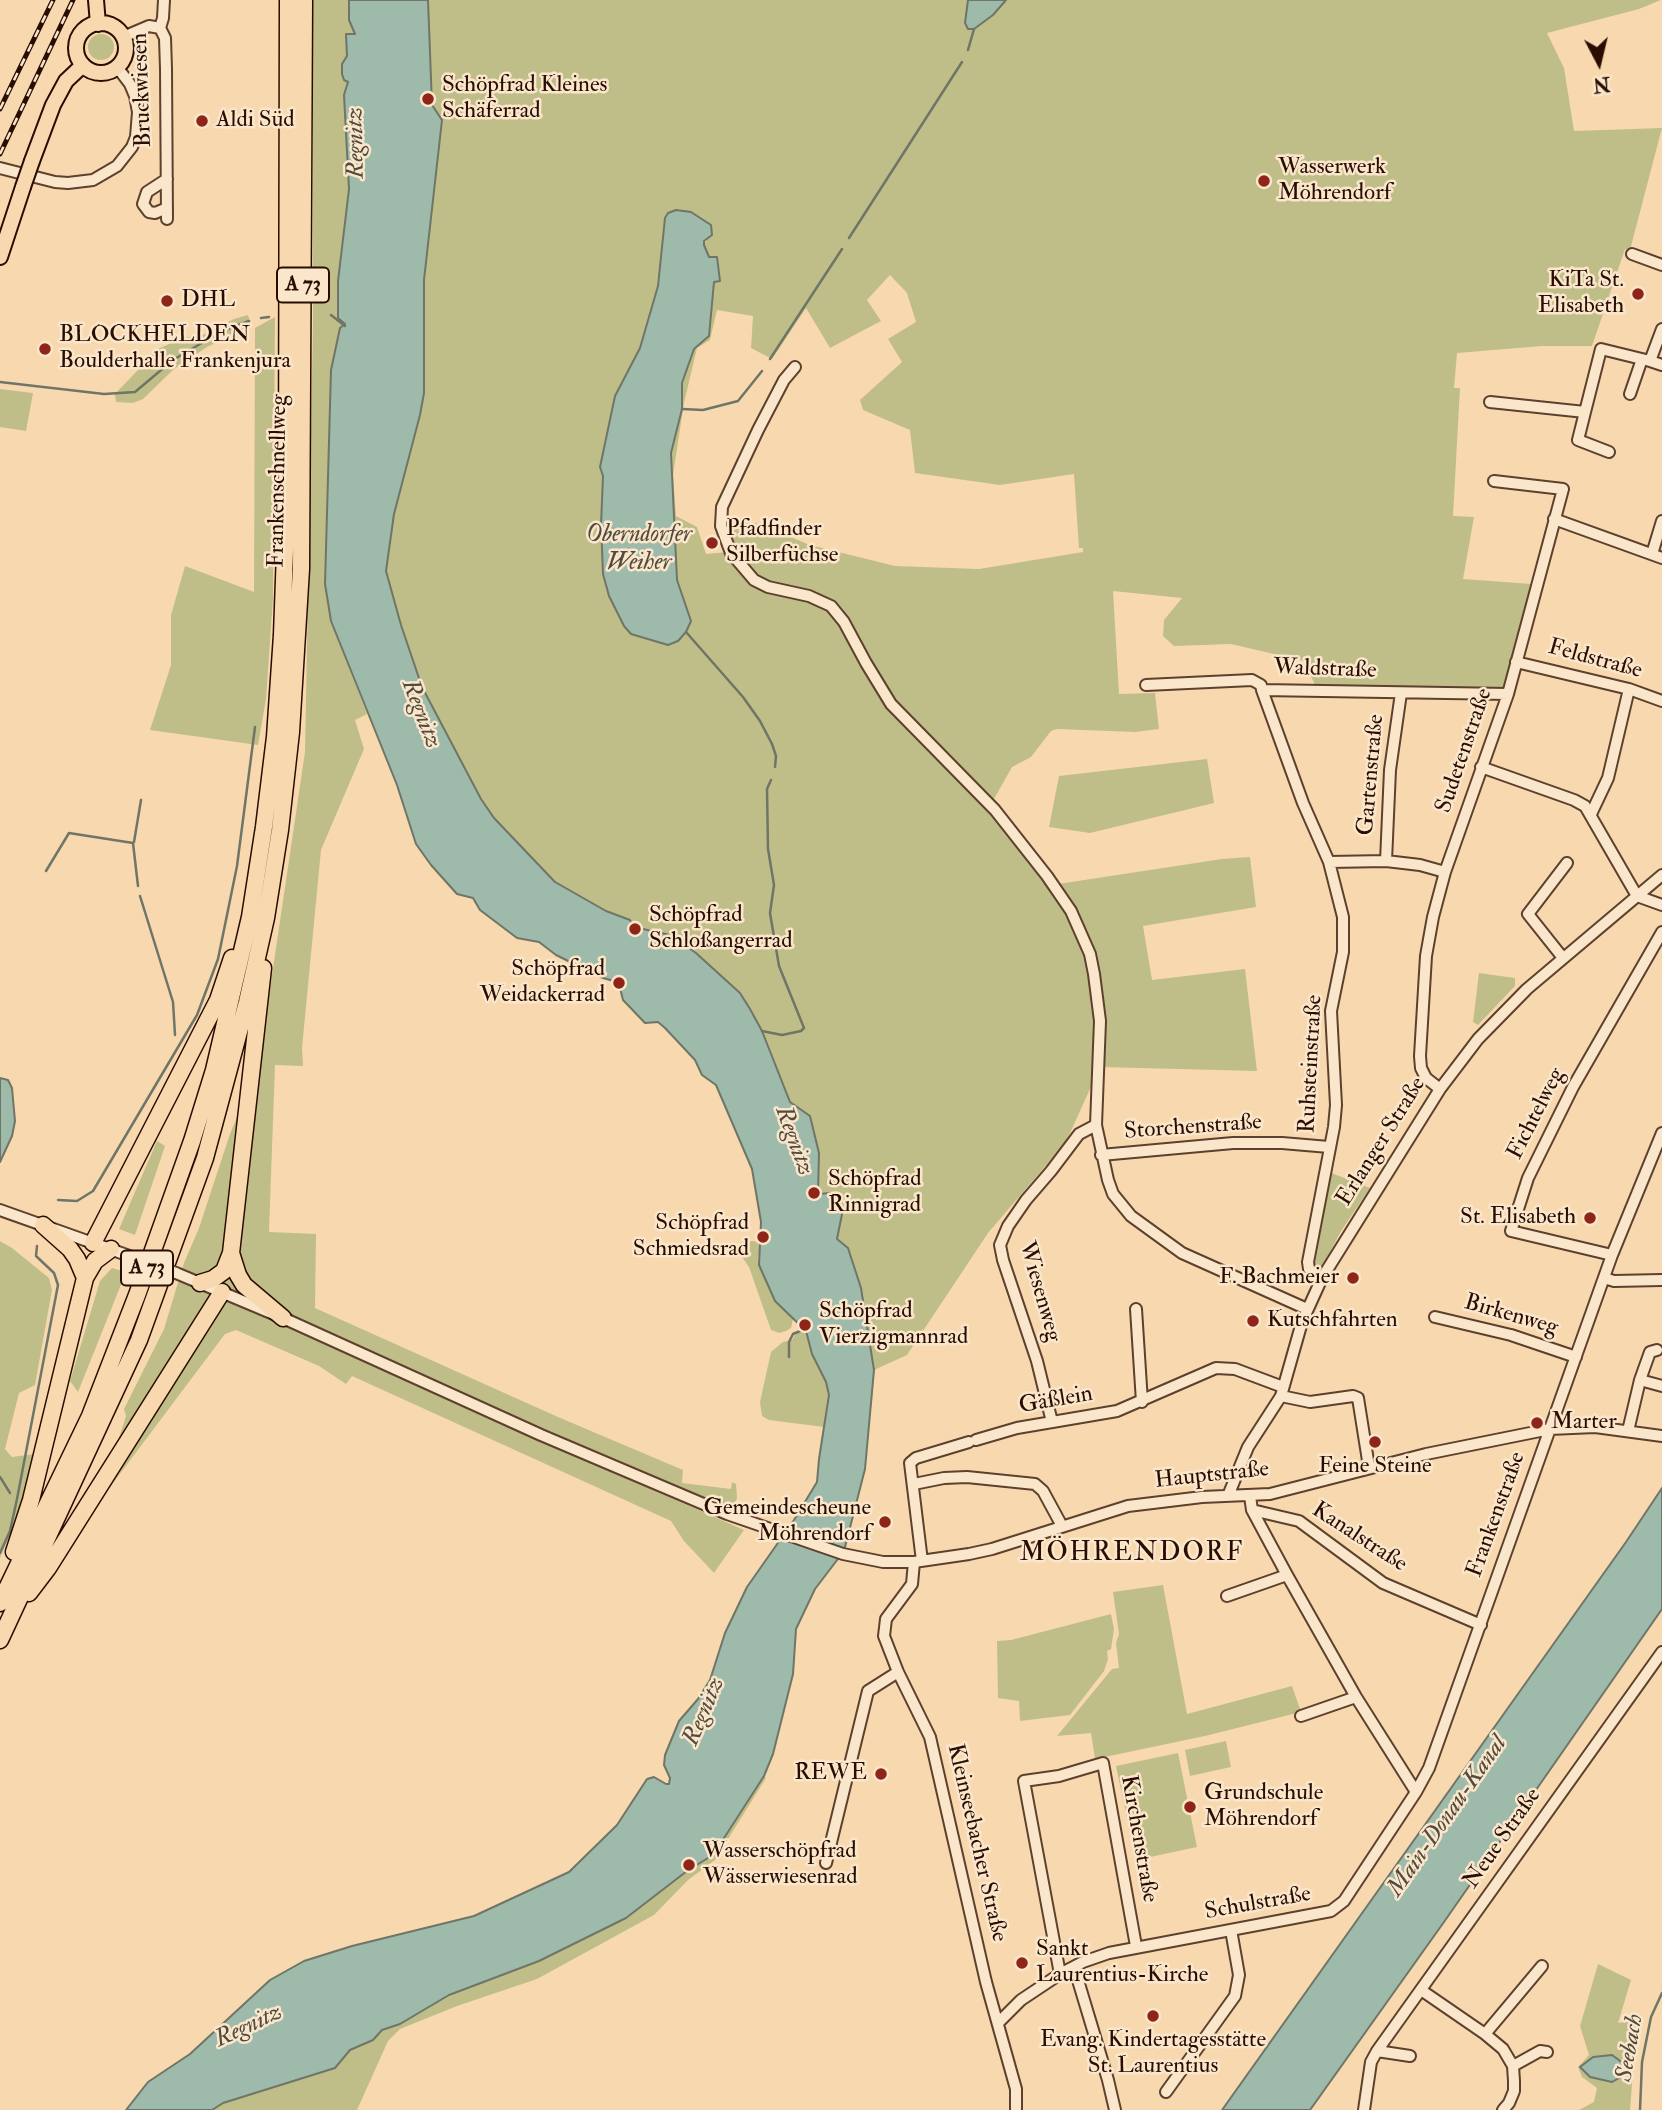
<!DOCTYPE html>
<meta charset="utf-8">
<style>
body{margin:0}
#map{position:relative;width:1662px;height:2110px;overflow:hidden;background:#f8d9af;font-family:"IM FELL Double Pica",serif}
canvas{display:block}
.north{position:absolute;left:1564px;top:28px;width:70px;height:70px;-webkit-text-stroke:5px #fae6cb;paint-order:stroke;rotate:173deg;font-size:19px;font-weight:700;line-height:28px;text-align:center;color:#290d02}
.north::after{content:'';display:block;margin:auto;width:24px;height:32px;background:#290d02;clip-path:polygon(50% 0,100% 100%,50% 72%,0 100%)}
</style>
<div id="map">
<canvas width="1662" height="2110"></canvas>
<div class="north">N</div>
</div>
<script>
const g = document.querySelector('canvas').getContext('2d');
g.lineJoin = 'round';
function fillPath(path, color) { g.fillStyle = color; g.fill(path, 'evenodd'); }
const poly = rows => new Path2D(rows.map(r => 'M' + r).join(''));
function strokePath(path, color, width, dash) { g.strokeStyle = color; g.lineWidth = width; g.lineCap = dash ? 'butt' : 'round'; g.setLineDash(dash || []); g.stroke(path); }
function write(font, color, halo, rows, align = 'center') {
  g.font = font + ' "IM FELL Double Pica",serif'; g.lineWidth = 5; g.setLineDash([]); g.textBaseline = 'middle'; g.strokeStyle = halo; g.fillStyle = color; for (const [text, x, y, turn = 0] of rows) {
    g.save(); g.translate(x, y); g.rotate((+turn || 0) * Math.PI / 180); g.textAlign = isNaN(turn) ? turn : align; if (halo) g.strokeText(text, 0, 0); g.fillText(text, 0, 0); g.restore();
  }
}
fillPath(poly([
 [313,0,349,0,349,20,355,34,346,34,347,56,342,64,344,80,348,82,344,95,349,189,338,281,338,317,345,325,340,328,325,584,331,621,367,714,355,720,364,749,321,850,302,1048,303,1066,275,1065,269,1232,316,1234,315,1308,558,1417,683,1470,682,1483,731,1489,732,1482,736,1484,737,1498,734,1505,730,1508,693,1496,551,1433,546,1443,744,1530,714,1573,684,1541,671,1521,352,1376,346,1384,319,1366,236,1330,225,1334,98,1503,126,1416,124,1409,164,1329,184,1263,199,1228,230,1134,259,1063,305,752,313,325],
 [428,0,968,0,965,23,982,24,1006,0,1661,0,1639,9,1547,33,1564,68,1574,131,1662,128,1630,250,1625,249,1592,346,1542,346,1457,353,1454,388,1460,388,1453,516,1474,517,1463,579,1532,584,1504,688,1316,687,1304,661,1231,644,1174,646,1163,636,1164,620,1182,598,1113,591,1119,694,1155,693,1159,729,1135,732,1057,729,1051,731,1031,757,1012,767,989,808,1058,884,1222,859,1250,857,1256,907,1143,926,1152,980,1245,969,1257,1071,1100,1067,1066,1142,988,1233,907,1355,874,1370,861,1288,844,1244,837,1239,840,1224,818,1194,790,1102,762,1031,650,929,639,928,632,924,630,920,606,911,555,882,494,818,481,799,422,687,401,625,386,571,394,514,420,415,424,393,424,280,442,120,432,105],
 [665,218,708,238,704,245,720,281,714,281,709,336,694,349,682,383,682,409,671,453,677,580,687,608,686,632,678,641,668,645,603,574,601,525,603,476,600,467,615,396,640,348,658,286],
 [890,275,907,293,916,322,888,339,902,362,860,400,863,410,910,430,915,473,1000,485,1074,474,1079,548,1083,548,1083,552,979,569,895,566,810,545,756,523,724,522,728,552,706,554,697,527,676,516,673,475,684,403,697,348,710,340,717,310,753,316,751,348,772,359,806,308,830,348,881,321,867,300],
 '88 47a13 13 0 1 1 26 0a13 13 0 1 1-26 0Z',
 [248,315,251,326,207,347,174,369,143,399,133,403,116,402,115,394,158,349,182,338,203,335,234,319],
 [275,317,273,598,266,699,258,745,150,730,171,665,171,615,185,566,254,592,255,328],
 [0,389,33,393,26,431,0,427],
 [1207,759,1214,803,1090,833,1049,827,1059,776],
 [1479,973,1515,978,1515,986,1478,1025,1473,1022],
 [157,1141,165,1146,135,1235,119,1229],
 [1329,1172,1370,1188,1341,1231,1321,1269,1317,1269,1313,1263],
 [0,1241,12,1248,49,1278,52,1290,35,1385,19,1393,5,1449,12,1457,35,1454,24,1502,0,1558],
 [754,1241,761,1243,758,1258,759,1265,775,1301,793,1319,791,1328,786,1331,779,1333,771,1330,749,1267,740,1254,738,1246,742,1242],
 [112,1268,126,1272,78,1392,70,1381,100,1281],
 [806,1331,812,1354,826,1382,829,1395,824,1427,769,1420,762,1416,760,1402,771,1352,783,1342,792,1340,796,1333],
 [1163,1585,1187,1714,1292,1686,1301,1712,1205,1736,1095,1759,1091,1733,1057,1736,1112,1669,1119,1668,1116,1643,1119,1634,1113,1592],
 [1111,1614,1114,1629,1111,1649,1107,1651,1108,1659,1104,1671,1070,1715,1020,1721,1019,1701,998,1698,997,1641,1011,1640],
 [1226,1741,1231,1767,1190,1776,1185,1750],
 [1178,1753,1197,1847,1136,1860,1116,1766],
 [764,1776,766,1778,715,1860,688,1880,654,1915,537,1979,457,2006,400,2029,388,2041,357,2110,212,2110,223,2103,335,2068,350,2050,373,2040,381,2030,400,2024,449,1995,539,1961,708,1858,717,1849],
 [1598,1964,1631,1980,1618,2023,1637,2019,1630,2110,1579,2110,1594,2102,1597,2088,1582,2077,1578,2067,1589,2055,1580,2026]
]), '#c0be88');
const water = poly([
 [349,0,428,0,432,105,442,120,424,280,424,393,420,415,394,514,386,571,401,625,422,687,481,799,494,818,555,882,606,911,630,920,632,924,639,928,670,935,696,953,740,993,750,1009,762,1031,790,1102,810,1116,819,1153,818,1194,830,1193,840,1203,842,1214,837,1239,848,1248,861,1288,874,1370,865,1469,844,1551,815,1589,796,1629,793,1674,773,1754,764,1776,717,1849,708,1858,687,1871,626,1918,539,1961,449,1995,400,2024,382,2030,373,2040,350,2050,335,2068,223,2103,212,2110,126,2110,148,2082,190,2054,270,1980,304,1961,352,1946,474,1916,569,1872,617,1825,647,1779,654,1777,666,1784,669,1784,670,1778,664,1765,665,1755,679,1721,698,1699,710,1680,725,1633,747,1587,794,1520,817,1482,819,1459,829,1395,826,1382,812,1354,806,1331,775,1301,759,1265,761,1222,752,1169,716,1085,702,1075,695,1060,665,1028,658,1022,645,1023,623,1000,620,988,614,981,603,978,556,955,539,942,517,938,480,910,473,898,457,894,431,865,416,844,397,785,331,621,325,584,331,370,340,328,345,324,338,318,338,281,349,189,344,95,348,82,344,80,342,74,342,64,347,56,346,34,355,34,349,20,349,0],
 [968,0,1006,0,993,15,974,29,968,29,965,23,968,0],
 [676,210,691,212,711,225,712,235,704,241,704,245,709,257,717,257,720,281,714,282,709,336,694,349,682,383,682,409,671,453,677,580,691,621,686,632,678,641,668,645,631,634,624,626,609,596,603,574,601,525,603,476,600,467,615,396,640,348,658,286,665,218,668,213,676,210],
 [0,1078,8,1080,12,1088,15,1121,12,1136,0,1162,0,1078],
 [1662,1488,1662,1609,1444,1922,1310,2110,1222,2110,1626,1542,1662,1488],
 [1612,2055,1623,2063,1621,2077,1612,2082,1590,2077,1580,2067,1593,2057,1612,2055]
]);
fillPath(water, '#9dbaab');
strokePath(water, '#6f7567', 2);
strokePath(poly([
 [968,50,974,29],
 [849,238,962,62],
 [331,315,345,326],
 [261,318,269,317],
 [770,359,842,249],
 [0,382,104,394,135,392,173,360,222,331,249,321],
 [682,409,703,410,738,401,762,371],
 [686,632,743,697,760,721,772,744,776,756,775,767],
 [134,842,141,800],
 [46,871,69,833,133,843,138,886],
 [140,896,173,1002,175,1035],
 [762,1031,782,1035,801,1031,804,1028,779,966,770,913,774,885,768,849,767,789,771,780],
 [58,1200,77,1201,93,1191,197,1015,218,959,237,866,255,727],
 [789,1357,789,1342,793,1334,805,1329],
 [0,1477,10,1493],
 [0,1553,10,1531,17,1499,58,1285,54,1273,36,1256,37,1246],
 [1640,2110,1642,2062,1651,2017,1662,1993]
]), '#6f7567', 2.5);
const minor = poly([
 [164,0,163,18,160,28,165,38,166,69,167,219],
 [123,37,149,26,160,28],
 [0,168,55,182,68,183,93,180,117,166,132,147,136,137,138,112,135,96,130,84,117,67],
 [167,179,147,192,143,204,149,212,155,213,167,208],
 [1632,254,1662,265],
 [1662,329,1650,361,1662,365],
 [795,367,784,380,758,430,722,507,721,526,731,553,754,580,768,587,809,596,831,606,844,622,866,663,891,704,995,810,1047,876,1071,911,1090,954,1094,974,1100,1021,1096,1125,1108,1180,1113,1194,1131,1216,1182,1253,1307,1309],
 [1630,394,1642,359],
 [1490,402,1585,412,1601,349,1650,361],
 [1585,412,1578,440,1609,452],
 [1554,519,1662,558],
 [1652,554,1662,521],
 [1516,662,1629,689,1662,701],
 [1146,685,1252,680,1261,685,1262,690,1508,694],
 [1262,690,1303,803,1329,862,1343,917,1343,952,1331,1011,1336,1105,1334,1127,1308,1262,1309,1269,1322,1278],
 [1481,767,1574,800,1585,806,1637,896,1662,905],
 [1591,814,1608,778,1629,689],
 [1386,861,1390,770,1401,693],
 [1329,862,1386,861,1420,865,1445,872],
 [1563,958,1528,914,1567,863],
 [1440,1089,1426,1078,1421,1068,1420,1056,1426,956,1433,917,1445,872,1508,694,1563,489,1494,481],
 [1101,1155,1233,1143,1282,1143,1329,1147],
 [0,1210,138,1259],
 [1612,1255,1511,1231,1528,1178,1573,1087,1662,932],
 [176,1273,283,1318,541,1435,727,1514,843,1554,883,1562,914,1562,969,1554,992,1549,1128,1506,1202,1497,1270,1494,1426,1454,1550,1429,1595,1427,1662,1436],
 [1604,1278,1614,1281,1662,1280],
 [1136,1309,1142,1402],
 [1435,1317,1511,1335,1576,1357],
 [1640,1380,1662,1386],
 [1281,1396,1310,1402,1353,1396,1358,1398,1369,1467],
 [1052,1422,1037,1361,1003,1260,1000,1245,1008,1226,1026,1200,1051,1171,1079,1134,1096,1125],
 [1628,1431,1640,1380,1650,1352,1657,1350],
 [976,1440,1017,1428,1117,1411,1216,1368,1235,1369,1283,1387],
 [914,1484,944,1478,967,1477,1035,1484,1043,1491,1062,1526],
 [1228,1496,1248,1447,1281,1396,1302,1322,1322,1278,1440,1089,1478,1039,1527,989,1662,875],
 [1252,1510,1299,1521,1383,1583,1481,1625],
 [922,1561,910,1463,916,1458,969,1442],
 [914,1562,912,1584,886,1619,884,1636,898,1672,930,1737,986,1982,1016,2089,1016,2110],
 [1227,1596,1287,1575],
 [1301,1716,1356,1697],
 [1416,1792,1429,1768,1612,1255,1662,1133],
 [826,1863,868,1691,898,1672],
 [1074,1967,1108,2080,1115,2110],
 [1060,1974,1024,1781,1059,1776,1103,1763,1136,1946],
 [1421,1990,1485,2034,1503,2049,1513,2066,1514,2081,1514,2091,1509,2103,1503,2110],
 [999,2022,1021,2000,1060,1974,1083,1962,1109,1953,1331,1911,1344,1901,1416,1792,1356,1697,1287,1575,1252,1510,1250,1496],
 [1485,2034,1542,1966],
 [1377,2051,1410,2056],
 [1513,2066,1540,2051,1547,2052],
 [1166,2092,1235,1996,1239,1975,1231,1930],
 [1364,2110,1371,2062,1377,2051,1662,1652]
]);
const major = poly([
 [96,0,98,24],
 '76 48a25 25 0 1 1 50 0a25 25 0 1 1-50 0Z',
 [32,161,53,105,66,81,83,65],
 [0,257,23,187]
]);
const highway = poly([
 [43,1225,70,1249,77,1259,85,1278],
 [93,1243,218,1000,232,958],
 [231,1253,238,1275,244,1285,283,1318],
 [200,1283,213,1279,224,1271,231,1253,263,968],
 [14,1552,31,1500,85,1278,95,1261,111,1249],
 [29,1593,48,1568,222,1292],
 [0,1603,90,1416,137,1295,192,1141,214,1070,250,917,264,827,275,737,282,635,287,495,288,0],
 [0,1640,139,1340,205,1158,247,1002,266,918,280,830,291,732,301,569,304,0]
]);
strokePath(minor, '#5d402d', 14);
strokePath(major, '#290d02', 18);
strokePath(highway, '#290d02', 19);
strokePath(minor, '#fae6cb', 10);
strokePath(major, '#f8d9af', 14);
strokePath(highway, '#f8d9af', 16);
const rail = poly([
 [0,109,53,0],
 [0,154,73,0]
]);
strokePath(rail, '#290d02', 5);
strokePath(rail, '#fae6cb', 2.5, [8]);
const minorBridge = poly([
 [138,1259,176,1273]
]);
const majorBridge = poly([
 [23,187,32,161]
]);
strokePath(minorBridge, '#5d402d', 14, []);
strokePath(majorBridge, '#290d02', 18, []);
strokePath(minorBridge, '#fae6cb', 10);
strokePath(majorBridge, '#f8d9af', 14);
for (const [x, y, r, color] of [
 [428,99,7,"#8f2418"],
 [202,121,7,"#8f2418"],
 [1264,181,7,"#8f2418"],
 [1638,294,7,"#8f2418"],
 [167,301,7,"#8f2418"],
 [45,349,7,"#8f2418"],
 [712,543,7,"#8f2418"],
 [635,929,7,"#8f2418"],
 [619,983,7,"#8f2418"],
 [814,1193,7,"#8f2418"],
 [1590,1218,7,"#8f2418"],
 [763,1237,7,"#8f2418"],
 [1353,1278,7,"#8f2418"],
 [1253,1321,7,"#8f2418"],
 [805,1325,7,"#8f2418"],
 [1537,1423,7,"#8f2418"],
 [1375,1442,7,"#8f2418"],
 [885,1522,7,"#8f2418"],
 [881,1774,7,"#8f2418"],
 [1190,1807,7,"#8f2418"],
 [689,1865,7,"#8f2418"],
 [1022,1963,7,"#8f2418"],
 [1153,2016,7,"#8f2418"]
]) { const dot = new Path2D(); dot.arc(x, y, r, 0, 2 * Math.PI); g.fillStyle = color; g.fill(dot); strokePath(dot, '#fae6cb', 2.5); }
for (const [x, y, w] of [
 [303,285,52],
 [147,1268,52]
]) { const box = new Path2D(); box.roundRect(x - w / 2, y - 17.5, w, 35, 5); g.fillStyle = '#fae6cb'; g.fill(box); strokePath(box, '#290d02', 2); }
write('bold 21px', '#290d02', null, [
 ["A 73",303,285],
 ["A 73",147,1268]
]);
write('23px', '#290d02', '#fae6cb', [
 ["Schöpfrad Kleines",442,86],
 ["Schäferrad",442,112],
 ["Aldi Süd",216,121],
 ["Wasserwerk",1278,168],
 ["Möhrendorf",1278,194],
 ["KiTa St.",1624,281,"right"],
 ["Elisabeth",1624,307,"right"],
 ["DHL",181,301],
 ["BLOCKHELDEN",59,336],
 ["Boulderhalle Frankenjura",59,362],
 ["Pfadfinder",726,530],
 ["Silberfüchse",726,556],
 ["Schöpfrad",649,916],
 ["Schloßangerrad",649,942],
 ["Schöpfrad",605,970,"right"],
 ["Weidackerrad",605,996,"right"],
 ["Schöpfrad",828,1180],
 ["Rinnigrad",828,1206],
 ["St. Elisabeth",1576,1218,"right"],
 ["Schöpfrad",749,1224,"right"],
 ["Schmiedsrad",749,1250,"right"],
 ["F. Bachmeier",1339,1278,"right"],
 ["Schöpfrad",819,1312],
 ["Vierzigmannrad",819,1338],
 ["Kutschfahrten",1267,1321],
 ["Marter",1551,1423],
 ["Feine Steine",1375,1467,"center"],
 ["Gemeindescheune",871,1509,"right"],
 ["Möhrendorf",871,1535,"right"],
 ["REWE",867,1774,"right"],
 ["Grundschule",1204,1794],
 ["Möhrendorf",1204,1820],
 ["Wasserschöpfrad",703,1852],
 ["Wässerwiesenrad",703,1878],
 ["Sankt",1036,1950],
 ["Laurentius-Kirche",1036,1976],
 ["Evang. Kindertagesstätte",1153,2041,"center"],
 ["St. Laurentius",1153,2067,"center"]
], 'left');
write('23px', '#290d02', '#fae6cb', [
 ["Bruckwiesen",143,90,-92],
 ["Frankenschnellweg",279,481,-89],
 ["Feldstraße",1595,660,15],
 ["Waldstraße",1325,670,2],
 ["Sudetenstraße",1465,751,-71],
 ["Gartenstraße",1372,775,-85],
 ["Ruhsteinstraße",1312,1064,-87],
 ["Fichtelweg",1537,1114,-63],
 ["Storchenstraße",1193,1128,-4],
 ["Erlanger Straße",1382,1142,-58],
 ["Wiesenweg",1039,1292,74],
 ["Birkenweg",1511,1316,16],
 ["Gäßlein",1056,1401,-10],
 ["Hauptstraße",1212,1476,-6],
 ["Frankenstraße",1497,1515,-70],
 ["Kanalstraße",1359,1538,33],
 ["Kirchenstraße",1138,1839,80],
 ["Neue Straße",1503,1839,-55],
 ["Kleinseebacher Straße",976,1843,77],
 ["Schulstraße",1258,1904,-10]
]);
write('italic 24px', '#524a3d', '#fae6cb', [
 ["Regnitz",357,143,-91],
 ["Oberndorfer",639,536],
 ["Weiher",639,564],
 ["Regnitz",420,714,69],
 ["Regnitz",793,1141,70],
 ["Regnitz",705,1712,-67],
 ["Main-Donau-Kanal",1448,1817,-55],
 ["Regnitz",249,2027,-25],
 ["Seebach",1631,2048,-80]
]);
g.letterSpacing = '2px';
write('26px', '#290d02', '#fae6cb', [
 ["MÖHRENDORF",1132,1554]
]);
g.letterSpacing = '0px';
</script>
